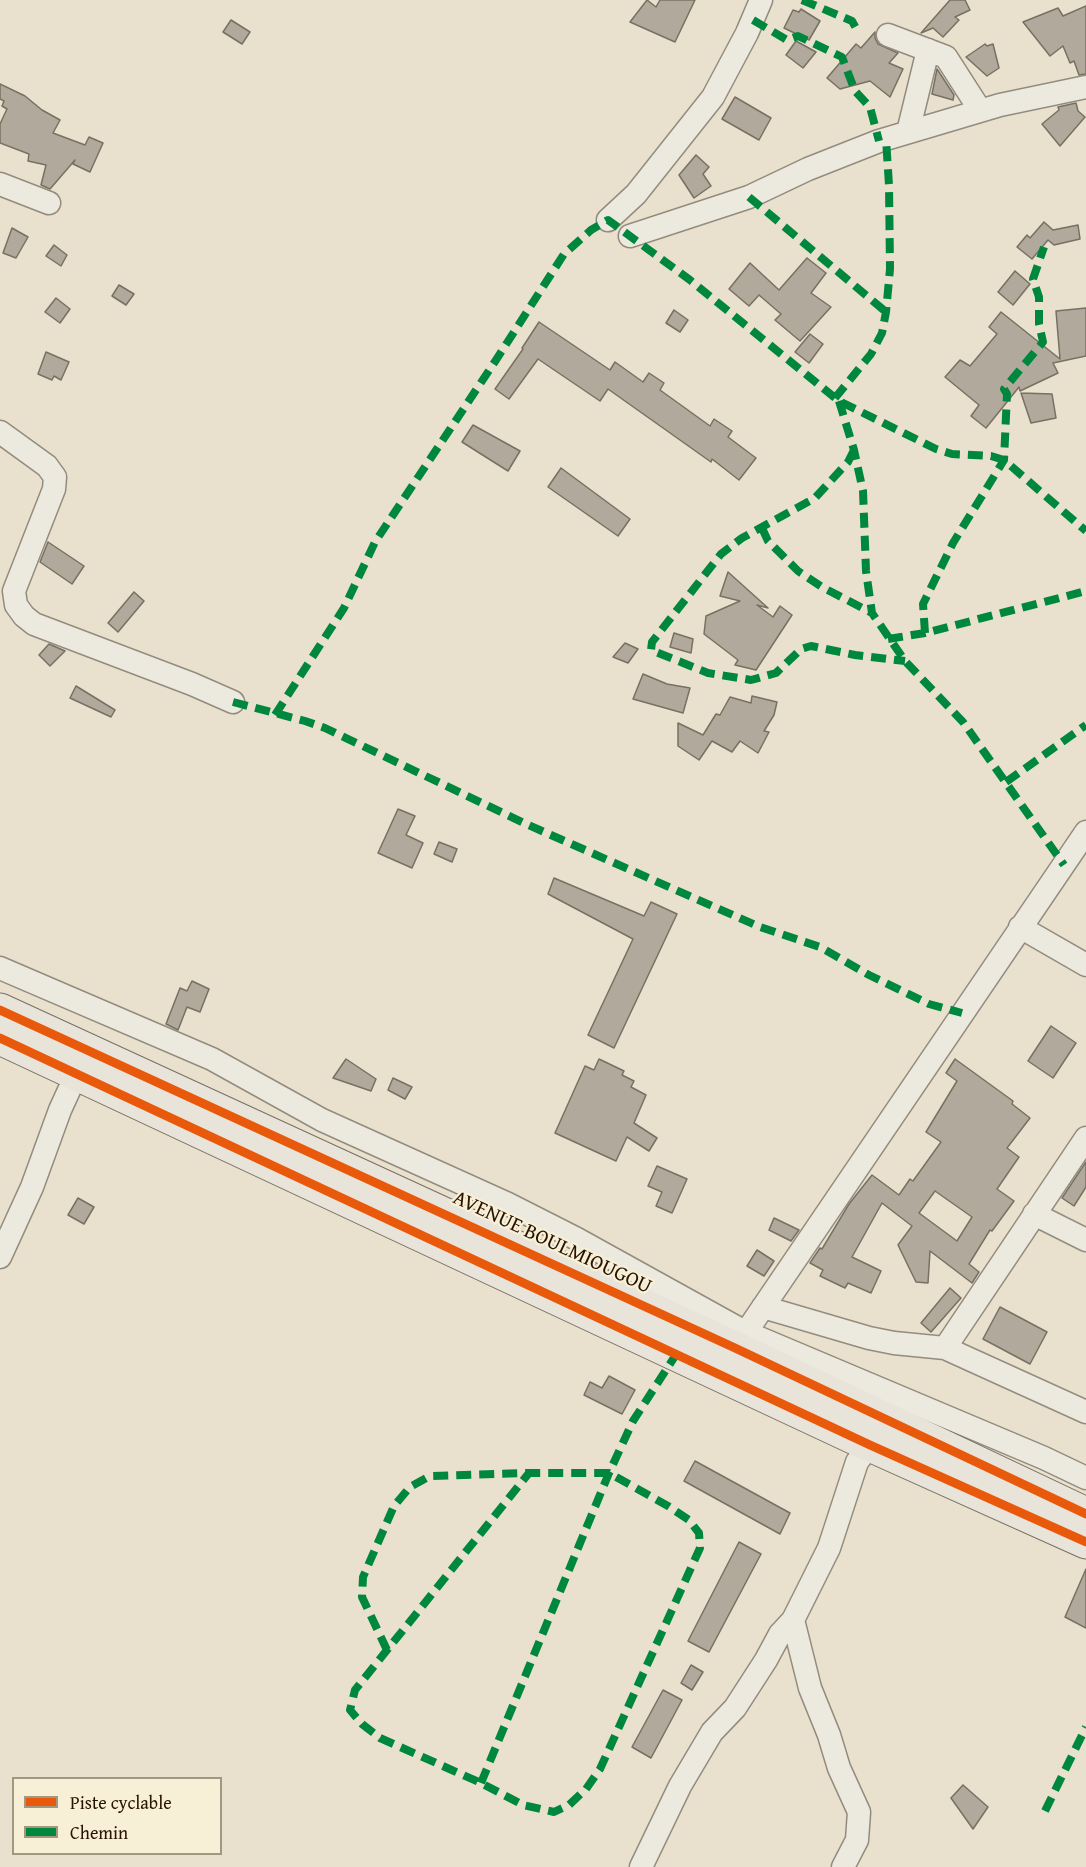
<!DOCTYPE html>
<style>
body{margin:0}
#map{position:relative;width:1086px;height:1867px;overflow:hidden;background:#e9e1cd;font-family:"Gentium Book Plus",serif}
canvas{display:block}
.legend{position:absolute;left:12px;top:1777px;width:210px;height:78px;box-sizing:border-box;background:#f8efd7;border:2px solid #a49781;margin:0;padding:8px 10px;list-style:none;font-size:18px;color:#271300}
.legend li{display:flex;align-items:center;gap:12px;height:30px}
.legend b{width:30px;border:2px solid #a49781}
</style>
<div id="map">
<canvas width="1086" height="1867"></canvas>
<ul class="legend">
<li><b style="height:8px;background:#e8590c"></b>Piste cyclable</li>
<li><b style="height:8px;background:#00873e"></b>Chemin</li>
</ul>
</div>
<script>
const g = document.querySelector('canvas').getContext('2d');
g.lineJoin = 'round';
function fillPath(path, color) { g.fillStyle = color; g.fill(path, 'evenodd'); }
const poly = rows => new Path2D(rows.map(r => 'M' + r).join(''));
function strokePath(path, color, width, dash) { g.strokeStyle = color; g.lineWidth = width; g.lineCap = dash ? 'butt' : 'round'; g.setLineDash(dash || []); g.stroke(path); }
function write(font, color, halo, rows, align = 'center') {
  g.font = font + ' "Gentium Book Plus",serif'; g.lineWidth = 4.5; g.setLineDash([]); g.textBaseline = 'middle'; g.strokeStyle = halo; g.fillStyle = color; for (const [text, x, y, turn = 0] of rows) {
    g.save(); g.translate(x, y); g.rotate((+turn || 0) * Math.PI / 180); g.textAlign = isNaN(turn) ? turn : align; if (halo) g.strokeText(text, 0, 0); g.fillText(text, 0, 0); g.restore();
  }
}
const building = poly([
 [647,0,656,7,660,0,695,0,675,42,630,22,647,0],
 [950,0,965,0,970,10,955,17,959,20,943,37,933,28,921,33,950,0],
 [1086,6,1086,74,1079,75,1074,61,1070,63,1063,46,1050,56,1023,22,1058,8,1063,16,1086,6],
 [801,9,820,21,809,40,784,28,793,10,799,12,801,9],
 [231,20,250,32,242,44,223,32,231,20],
 [875,32,875,38,878,44,898,53,889,63,903,69,890,97,870,81,840,89,827,78,856,44,861,48,875,32],
 [796,41,816,52,803,68,786,55,796,41],
 [985,44,987,46,993,44,999,68,987,76,966,57,985,44],
 [937,69,954,95,953,100,932,94,937,69],
 [0,84,25,96,42,110,60,120,53,133,85,145,89,137,103,143,90,172,73,164,75,160,50,189,41,185,46,165,28,161,29,154,0,143,0,124,7,109,2,106,4,101,0,99,0,84],
 [735,97,771,118,759,140,722,119,735,97],
 [1076,103,1078,111,1085,117,1060,146,1042,124,1059,110,1058,107,1076,103],
 [696,155,709,167,703,174,711,186,694,198,679,175,696,155],
 [1044,222,1053,230,1078,225,1080,239,1054,245,1048,240,1032,259,1017,247,1027,235,1030,238,1044,222],
 [12,228,28,237,16,258,3,253,12,228],
 [54,245,67,255,61,266,46,256,54,245],
 [807,258,826,273,811,293,831,307,800,341,775,320,781,314,759,295,749,306,729,289,750,263,779,290,807,258],
 [1015,271,1030,284,1013,305,998,292,1015,271],
 [119,285,134,294,126,305,112,296,119,285],
 [56,298,70,309,60,323,45,312,56,298],
 [1086,308,1086,356,1053,363,1058,373,1020,391,1019,387,986,428,971,416,979,405,945,377,960,360,970,366,997,334,989,327,1001,312,1060,359,1056,311,1086,308],
 [674,310,688,320,680,332,666,323,674,310],
 [539,322,610,370,615,362,643,382,649,373,664,383,660,390,710,426,714,419,732,431,728,437,756,458,739,480,712,459,711,462,608,389,600,401,538,359,509,399,495,389,523,349,522,348,539,322],
 [810,334,823,344,809,363,795,352,810,334],
 [46,352,69,362,61,380,54,376,52,380,38,374,46,352],
 [1021,393,1052,394,1056,418,1031,423,1021,393],
 [473,425,520,451,508,471,462,442,473,425],
 [561,468,630,519,618,536,548,487,561,468],
 [48,542,84,566,72,584,40,562,48,542],
 [728,572,768,608,757,605,773,617,780,606,792,615,756,670,735,665,738,660,704,634,706,616,740,601,720,596,728,572],
 [134,592,144,601,118,632,108,623,134,592],
 [674,633,693,639,691,653,670,647,674,633],
 [625,643,638,649,628,663,613,657,625,643],
 [49,644,65,651,50,666,39,655,49,644],
 [643,674,667,684,690,688,683,713,633,699,643,674],
 [76,686,115,710,111,717,70,698,76,686],
 [752,696,777,702,774,715,764,731,769,732,758,753,740,741,732,752,712,741,699,760,678,746,678,723,703,735,716,714,720,715,730,697,751,703,752,696],
 [398,809,415,816,406,835,423,843,412,868,378,853,398,809],
 [439,842,457,849,452,862,434,854,439,842],
 [554,878,644,916,651,902,677,914,614,1048,588,1035,633,939,548,894,554,878],
 [192,981,209,989,200,1012,187,1007,178,1030,166,1024,180,988,187,991,192,981],
 [1051,1026,1076,1043,1053,1078,1028,1061,1051,1026],
 [346,1059,376,1079,371,1091,333,1078,346,1059],
 [599,1059,624,1071,622,1075,634,1081,631,1087,646,1095,634,1123,657,1138,649,1151,627,1137,616,1161,555,1133,585,1066,594,1070,599,1059],
 [955,1059,1013,1101,1012,1104,1030,1118,1007,1148,1019,1157,997,1189,1014,1201,992,1231,990,1230,969,1264,979,1272,972,1283,930,1251,928,1283,916,1282,898,1245,912,1226,882,1203,852,1257,881,1271,871,1293,848,1283,845,1288,820,1276,823,1270,810,1263,820,1248,822,1249,849,1204,872,1175,899,1195,910,1179,913,1181,941,1142,926,1132,957,1081,946,1073,955,1059],
 [935,1191,972,1217,957,1241,919,1213,935,1191],
 [393,1078,412,1087,405,1099,388,1090,393,1078],
 [1086,1162,1086,1187,1074,1206,1062,1198,1086,1162],
 [657,1166,687,1179,672,1213,656,1206,662,1192,648,1186,657,1166],
 [78,1198,94,1207,84,1224,68,1215,78,1198],
 [774,1218,799,1230,791,1241,769,1230,774,1218],
 [757,1250,774,1261,764,1276,747,1266,757,1250],
 [950,1288,961,1298,931,1332,921,1323,950,1288],
 [1000,1307,1047,1332,1030,1364,983,1339,1000,1307],
 [609,1376,635,1390,622,1414,584,1395,590,1382,602,1388,609,1376],
 [695,1461,790,1513,780,1534,684,1481,695,1461],
 [739,1542,761,1554,709,1652,688,1641,739,1542],
 [1086,1569,1086,1628,1065,1617,1086,1569],
 [691,1665,703,1672,692,1690,681,1683,691,1665],
 [663,1690,682,1700,651,1758,632,1747,663,1690],
 [963,1785,988,1807,973,1829,951,1798,963,1785]
]);
fillPath(building, '#b1aa9c');
strokePath(building, '#777063', 1.5);
const minor = poly([
 [888,35,946,57,980,110],
 [908,132,928,50],
 [0,184,49,203],
 [608,220,636,194,713,97,747,33,761,0],
 [630,236,749,197,808,169,879,141,1000,105,1086,87],
 [0,432,47,466,55,477,54,489,14,591,16,605,24,616,34,624,192,684,233,702],
 [1020,927,1086,965],
 [0,968,212,1059,322,1120,508,1204,577,1239,745,1332,1044,1458,1086,1478],
 [1034,1214,1086,1240],
 [0,1257,32,1187,60,1110,82,1062],
 [763,1307,869,1338,894,1343,945,1348,1086,1412],
 [738,1344,1086,832],
 [945,1348,1086,1138],
 [793,1620,810,1688,829,1735,839,1768,859,1812,857,1840,843,1867],
 [641,1867,680,1786,712,1732,735,1708,766,1660,780,1634,793,1620,829,1548,857,1462,870,1445]
]);
const highway = poly([
 [0,1010,735,1348,1086,1514],
 [0,1038,870,1445,1086,1542]
]);
strokePath(minor, '#938c7e', 25);
strokePath(highway, '#777063', 35);
strokePath(minor, '#ece9df', 22);
strokePath(highway, '#e9e4da', 33);
strokePath(poly([
 [802,0,852,21,857,30],
 [753,20,787,40,798,36,842,57,855,91,870,107,879,141],
 [749,197,886,312],
 [835,398,871,354,882,333,886,312,890,269,889,185,886,139],
 [839,401,854,450,863,491,866,571,872,613,905,661,963,722,1064,865],
 [854,450,848,462,815,498,742,538,721,554,652,642,651,650,708,673,751,680,776,673,801,649,811,646,855,655,905,661],
 [762,528,768,541,798,571,822,587,872,613],
 [925,633,923,604,953,543,1004,460,1007,394,1004,389,1043,342,1039,324,1039,297,1033,279,1044,247],
 [888,639,925,633,1086,591],
 [233,702,305,721,325,728,526,824,760,927,820,947,869,975,929,1004,962,1013],
 [275,715,344,608,375,542,496,360,564,254,591,230,608,220,690,280,839,401,936,449,952,454,991,456,1004,460,1086,531],
 [1006,782,1086,725],
 [387,1650,362,1597,363,1577,394,1506,410,1487,430,1476,529,1473,609,1473,668,1506,689,1520,699,1533,700,1548,600,1769,586,1789,569,1805,554,1812,523,1805,481,1783,380,1738,362,1724,350,1710,355,1690,529,1473],
 [481,1783,609,1473,633,1421,677,1353],
 [1045,1811,1086,1727]
]), '#00873e', 8, [15, 8]);
strokePath(poly([
 [0,1010,735,1348,1086,1514],
 [0,1038,870,1445,1086,1542]
]), '#e8590c', 9);
write('21px', '#271300', '#f8efd7', [
 ["AVENUE BOULMIOUGOU",552,1243,25]
]);
</script>
